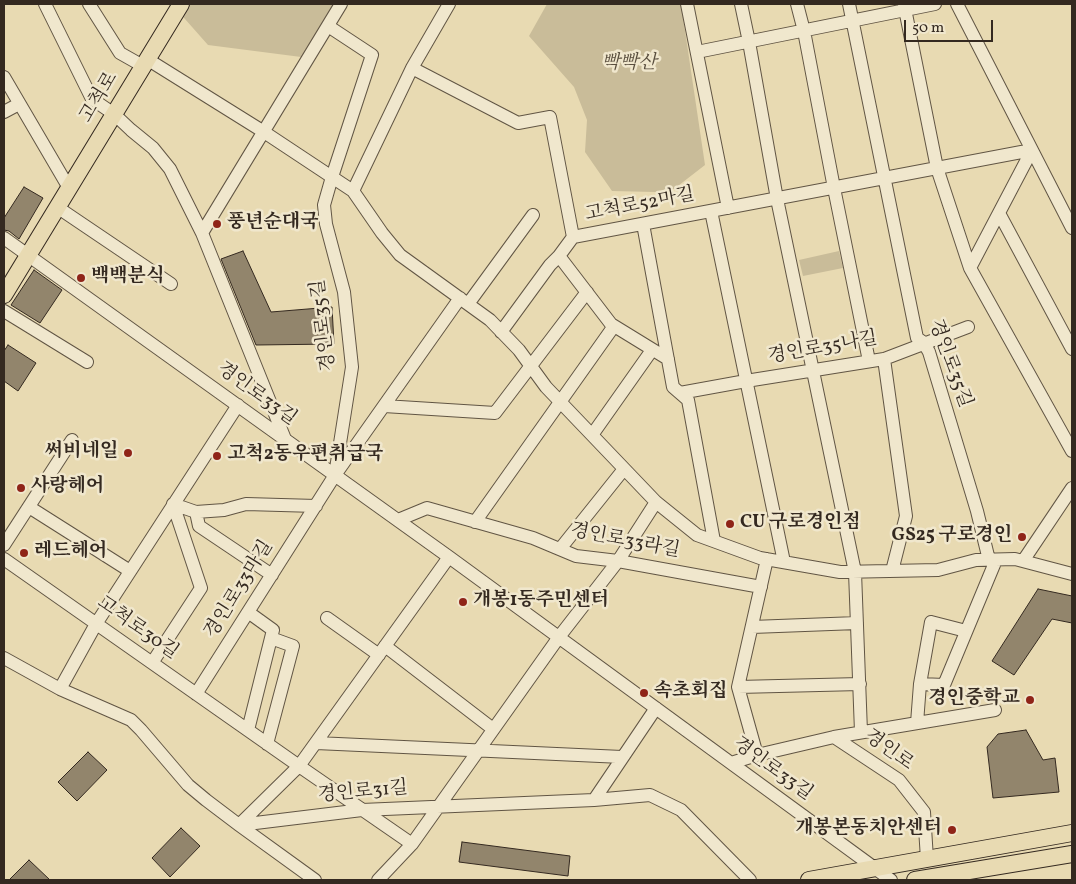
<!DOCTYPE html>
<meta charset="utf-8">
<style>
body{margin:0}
#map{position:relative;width:1076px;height:884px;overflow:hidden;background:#e8dab2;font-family:Vollkorn,serif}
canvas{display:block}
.frame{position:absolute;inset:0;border:5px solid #342920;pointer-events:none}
.scale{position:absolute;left:904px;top:20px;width:89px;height:22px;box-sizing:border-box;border:2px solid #342920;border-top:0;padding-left:6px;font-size:15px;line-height:18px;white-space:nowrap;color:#342920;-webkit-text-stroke:4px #f0e7cd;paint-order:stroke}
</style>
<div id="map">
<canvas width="1076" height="884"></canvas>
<div class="frame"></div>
<div class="scale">50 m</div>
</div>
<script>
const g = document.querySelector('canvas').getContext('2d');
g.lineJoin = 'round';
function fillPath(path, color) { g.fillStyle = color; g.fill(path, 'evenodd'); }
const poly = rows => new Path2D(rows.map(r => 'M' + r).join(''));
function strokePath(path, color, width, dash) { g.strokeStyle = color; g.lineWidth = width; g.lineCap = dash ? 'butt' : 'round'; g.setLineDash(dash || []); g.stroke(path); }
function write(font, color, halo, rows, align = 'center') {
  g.font = font + ' Vollkorn,"Noto Serif KR",serif'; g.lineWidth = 5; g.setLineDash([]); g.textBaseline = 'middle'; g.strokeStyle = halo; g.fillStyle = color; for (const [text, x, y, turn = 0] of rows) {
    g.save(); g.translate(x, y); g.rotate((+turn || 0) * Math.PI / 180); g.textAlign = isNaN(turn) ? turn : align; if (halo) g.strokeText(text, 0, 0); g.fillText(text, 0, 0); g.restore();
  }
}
fillPath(poly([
 [173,4,341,4,309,58,208,45,177,10],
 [547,4,681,4,705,165,674,189,655,192,612,191,585,152,587,120,574,87,529,36],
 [839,251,843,268,803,276,799,260]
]), '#c9bc99');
const building = poly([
 [24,187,43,198,19,239,9,231,4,230,4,218,24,187],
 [243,251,271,312,332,307,334,344,256,345,221,259,243,251],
 [34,270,62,290,40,323,11,305,34,270],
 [8,345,36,363,18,391,4,381,4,351,8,345],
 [1038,589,1072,596,1072,623,1052,619,1014,675,992,661,1038,589],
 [1026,730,1043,760,1055,758,1059,792,993,798,987,747,998,734,1026,730],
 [88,752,107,770,77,801,58,782,88,752],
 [181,828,200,846,170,877,152,858,181,828],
 [462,842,570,856,568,876,459,862,462,842],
 [29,860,50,880,9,880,29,860]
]);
fillPath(building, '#92856c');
strokePath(building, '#342920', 1);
const minor = poly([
 [45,4,92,99,114,114,131,130,153,148,170,169,202,233,285,439],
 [89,4,120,53,143,66],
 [687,4,728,208],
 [741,4,749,42,777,199,855,572,861,732],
 [797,4,804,31,834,188,869,361],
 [849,4,917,338,924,343,929,352,977,511,989,560],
 [904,4,937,168,970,268,1072,451],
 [957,4,1072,228],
 [328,26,372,55,332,177,324,205,326,224,344,292,352,367,335,475],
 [697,52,935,4],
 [147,59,264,132,353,191,382,233,400,255,490,320,519,350,546,387,656,502,697,535,760,558,840,572,938,570,976,560,1015,559,1072,574],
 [412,68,518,123,550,117,573,237,1032,150],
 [4,77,69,188],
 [4,112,19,104],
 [353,191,412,68,449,4],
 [57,207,171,284],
 [711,211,784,562],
 [999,213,1072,349],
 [643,224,673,387,688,400,714,541],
 [202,233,341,4],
 [573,237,559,256,611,324,668,359],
 [4,238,449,557,891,880],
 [970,268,1032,150],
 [468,304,533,215],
 [4,311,87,362],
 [501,332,550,265,559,256],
 [884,359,906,516,892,571],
 [680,393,746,381,884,359,968,327],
 [384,406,495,413,587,292],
 [592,435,652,350],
 [173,504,196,512,199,526,272,575],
 [29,507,130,571],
 [196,512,224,510,246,504,316,506],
 [398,520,427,508,533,538,576,556,618,561,761,587],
 [475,522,614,326],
 [4,545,72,440],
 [560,549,624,469],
 [4,559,299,766,412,844],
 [1023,561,1072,488],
 [327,618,379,655],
 [752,627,857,623],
 [385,646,493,729],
 [4,658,60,689,131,720,141,730,188,785,206,800,239,825,315,880],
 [152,663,201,588,173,504],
 [920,684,944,685,996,560],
 [738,687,860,684],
 [60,689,96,624,238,405],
 [196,694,335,475,460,298],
 [917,723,920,684,931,622,966,631],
 [248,730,273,630,248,612],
 [834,737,899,780,924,812,927,859],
 [316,743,622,757],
 [267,744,293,646,271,638],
 [757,755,738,687,767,559],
 [731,763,757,755,834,737,995,710],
 [594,800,656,708],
 [239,825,362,810,594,800,650,795,681,810,748,878,750,880],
 [239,825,299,766,449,557],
 [378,880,412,844,559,637,618,561,656,502]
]);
const major = poly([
 [4,295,181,4],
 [809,880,1072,833],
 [915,880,1072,854]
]);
strokePath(minor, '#615544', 14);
strokePath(major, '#342920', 18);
strokePath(minor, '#f0e7cd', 12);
strokePath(major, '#e8dab2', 16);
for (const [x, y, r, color] of [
 [217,224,5,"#8f2418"],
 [81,278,5,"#8f2418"],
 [128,453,5,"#8f2418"],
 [217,456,5,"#8f2418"],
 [21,488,5,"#8f2418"],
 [730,524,5,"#8f2418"],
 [1022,537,5,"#8f2418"],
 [24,553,5,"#8f2418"],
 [463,602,5,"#8f2418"],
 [644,693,5,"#8f2418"],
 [1030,700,5,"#8f2418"],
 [952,830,5,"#8f2418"]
]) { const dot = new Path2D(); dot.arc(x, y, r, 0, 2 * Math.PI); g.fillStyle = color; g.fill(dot); strokePath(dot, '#f0e7cd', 2); }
write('italic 19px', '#594e3e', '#f0e7cd', [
 ["빡빡산",629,65]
]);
write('19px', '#342920', '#f0e7cd', [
 ["고척로",100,98,-59],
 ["고척로52마길",640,206,-11],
 ["경인로35길",325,325,-97],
 ["경인로35나길",823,349,-10],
 ["경인로35길",949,364,70],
 ["경인로33길",256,395,36],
 ["경인로33라길",625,542,11],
 ["경인로33마길",240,590,-58],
 ["고척로30길",137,629,35],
 ["경인로",888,751,36],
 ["경인로33길",772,770,36],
 ["경인로31길",363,793,-5]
]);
write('bold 19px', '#342920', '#f0e7cd', [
 ["풍년순대국",227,224],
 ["백백분식",91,278],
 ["써비네일",118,453,"right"],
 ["고척2동우편취급국",227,456],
 ["사랑헤어",31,488],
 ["CU 구로경인점",740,524],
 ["GS25 구로경인",1012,537,"right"],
 ["레드헤어",34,553],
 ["개봉1동주민센터",473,602],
 ["속초회집",654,693],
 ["경인중학교",1020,700,"right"],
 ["개봉본동치안센터",942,830,"right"]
], 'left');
</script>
